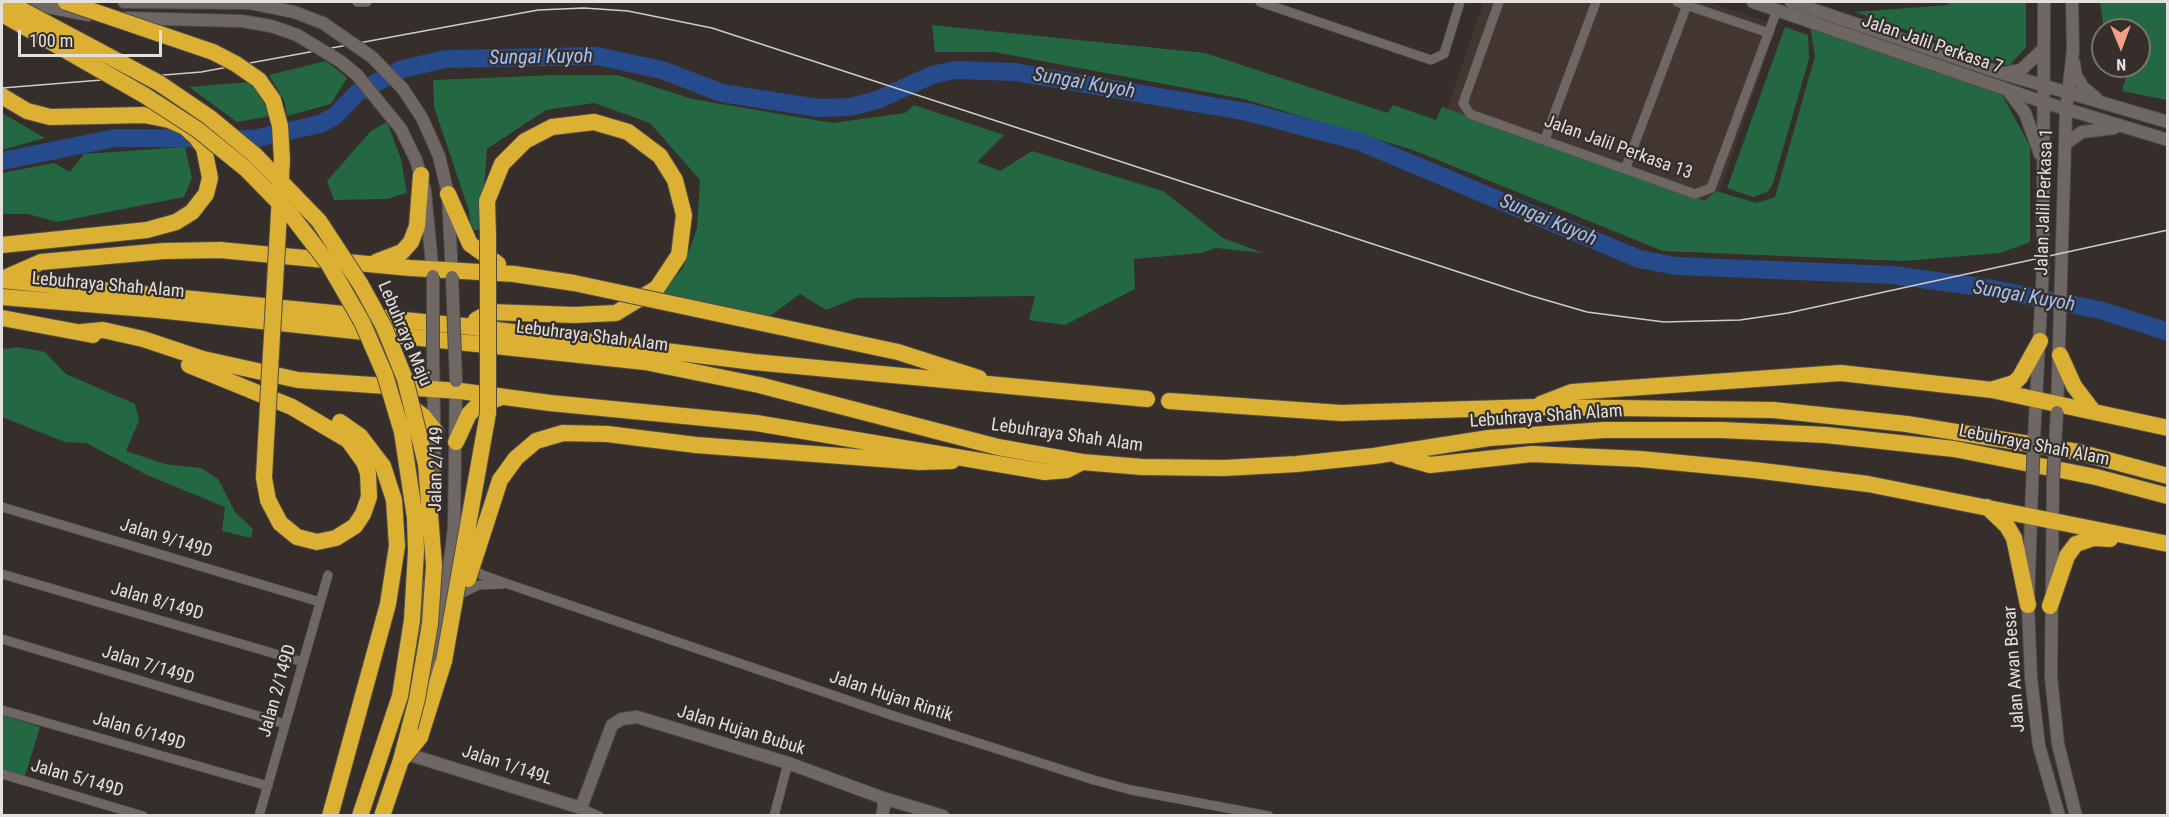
<!DOCTYPE html>
<style>
body{margin:0}
#map{position:relative;width:2169px;height:817px;overflow:hidden;background:#352e2a;font-family:"Roboto Condensed",sans-serif}
canvas{display:block}
.frame{position:absolute;inset:0;border:3px solid #e4e0de;pointer-events:none}
.north{position:absolute;left:2091px;top:18px;width:60px;height:60px;box-sizing:border-box;background:#352e2a;border:2px solid #7b7572;border-radius:50%;rotate:179deg;font-size:16px;font-weight:700;line-height:24px;text-align:center;color:#e4e0de}
.north::after{content:'';display:block;margin:auto;width:21px;height:27px;background:#f49e87;clip-path:polygon(50% 0,100% 100%,50% 72%,0 100%)}
.scale{position:absolute;left:18px;top:30px;width:144px;height:27px;box-sizing:border-box;border:3px solid #e4e0de;border-top:0;padding-left:8px;font-size:18px;line-height:21px;white-space:nowrap;color:#e4e0de;-webkit-text-stroke:4px #352e2a;paint-order:stroke}
</style>
<div id="map">
<canvas width="2169" height="817"></canvas>
<div class="frame"></div>
<div class="north">N</div>
<div class="scale">100 m</div>
</div>
<script>
const g = document.querySelector('canvas').getContext('2d');
g.lineJoin = 'round';
function fillPath(path, color) { g.fillStyle = color; g.fill(path, 'evenodd'); }
const poly = rows => new Path2D(rows.map(r => 'M' + r).join(''));
function strokePath(path, color, width, dash) { g.strokeStyle = color; g.lineWidth = width; g.lineCap = dash ? 'butt' : 'round'; g.setLineDash(dash || []); g.stroke(path); }
function write(font, color, halo, rows, align = 'center') {
  g.font = font + ' "Roboto Condensed",sans-serif'; g.lineWidth = 4.5; g.setLineDash([]); g.textBaseline = 'middle'; g.strokeStyle = halo; g.fillStyle = color; for (const [text, x, y, turn = 0] of rows) {
    g.save(); g.translate(x, y); g.rotate((+turn || 0) * Math.PI / 180); g.textAlign = isNaN(turn) ? turn : align; if (halo) g.strokeText(text, 0, 0); g.fillText(text, 0, 0); g.restore();
  }
}
fillPath(poly([
 [1484,2,1707,2,1777,25,1714,208,1444,117]
]), '#443731');
fillPath(poly([
 [1948,2,2026,2,2026,47,2009,66,1855,12,1948,5],
 [2100,2,2167,2,2167,100,2122,91,2128,71,2122,66,2139,66,2139,30,2104,30],
 [932,25,1205,53,1388,113,1393,105,1436,120,1442,107,1705,201,1716,191,1757,203,1775,197,1815,56,1810,27,2002,95,2030,146,2030,242,2000,253,1903,261,1663,251,1413,150,1244,99,994,52,935,52],
 [1785,27,1808,35,1809,59,1773,183,1768,192,1753,197,1727,188],
 [326,61,347,78,331,104,287,116,284,100,269,75],
 [555,75,618,75,692,99,833,123,905,113,914,105,1004,135,977,162,1000,171,1032,151,1163,191,1223,238,1263,253,1216,248,1201,253,1134,259,1135,289,1065,325,1029,320,1035,296,856,298,826,310,800,294,766,319,661,293,683,268,697,228,700,180,650,123,594,103,546,110,487,149,481,230,471,230,469,211,434,107,433,80],
 [248,82,260,93,271,116,237,122,189,87],
 [2,113,45,138,2,150],
 [387,122,401,159,407,193,387,199,334,200,327,181,371,131],
 [185,147,192,178,184,197,57,222,28,214,2,214,2,173,54,163,70,172,84,154],
 [18,347,45,352,66,374,135,404,139,421,126,451,165,464,201,468,218,479,235,512,253,529,251,538,222,531,225,507,147,475,86,443,65,442,2,417,2,349],
 [2,715,40,727,25,776,2,769]
]), '#236843');
strokePath(poly([
 [2,161,115,138,253,139,320,124,335,116,357,93,402,69,446,59,597,56,662,70,722,93,818,108,850,107,877,100,932,75,955,70,1015,72,1247,112,1358,141,1639,259,1676,266,1893,275,1987,288,2100,310,2168,332]
]), '#254b8c', 18);
const street = poly([
 [357,2,367,2],
 [1260,2,1431,60,1444,54,1460,2],
 [1499,2,1463,103,1470,114,1695,194,1711,188,1777,10],
 [1677,2,1769,33],
 [1545,139,1596,2],
 [1626,167,1687,5],
 [2,507,320,602],
 [472,565,480,574,508,584,891,715,1094,780,1131,790,1269,816],
 [2,574,303,662],
 [456,596,479,585,503,584],
 [2,639,285,724],
 [2,710,268,786],
 [2,774,143,816],
 [581,808,599,816],
 [259,816,328,575],
 [774,816,788,763]
]);
const secondary = poly([
 [23,2,88,15],
 [124,2,250,3,294,12,323,23],
 [1753,2,2043,102,2168,140],
 [1791,2,2001,73,2168,122],
 [126,18,241,21,271,26,297,35],
 [2074,63,2076,76,2083,87,2096,98],
 [2005,73,2021,70,2043,49],
 [2009,92,2025,113,2040,154],
 [422,118,439,156,448,194,452,277],
 [401,129,416,160,425,191,433,276],
 [2065,144,2082,132,2114,128],
 [433,349,435,492],
 [2057,411,2066,110,2073,51,2072,2],
 [2034,439,2043,266,2044,2],
 [2053,478,2051,677,2058,744,2076,816],
 [2032,488,2028,605,2031,678,2039,746,2059,816],
 [417,631,425,587],
 [425,692,440,640,454,528,456,382],
 [404,753,581,808,612,725,622,719,637,717,788,763,883,798,943,816],
 [882,816,884,806,883,798]
]);
const highway = poly([
 [2,96,27,111,50,117,144,115,169,120,185,127,196,137,204,148,210,178,206,194,192,212,176,222,147,230,2,245],
 [448,194,470,244,498,264],
 [376,262,402,252,411,242,417,226,421,175],
 [2,279,41,262,164,251,220,250,410,268,514,274,574,283],
 [2,280,464,326,754,362,1147,399],
 [2,297,158,310,645,362,759,385,998,447,1082,462,1142,467,1224,468,1297,464,1374,456,1489,438,1604,430,1721,430,1826,435,1954,449,2096,477,2168,496],
 [682,306,898,352,979,378],
 [2,318,93,335],
 [476,320,490,312,574,315,616,313,657,288,679,255,684,215,675,180,660,156,628,132,594,122,552,127,525,141,502,164,487,201,488,234],
 [82,332,103,330,143,339,203,359,298,380,460,391,550,403,756,423,1045,472,1067,470,1082,462],
 [2060,355,2074,386,2093,411],
 [189,365,292,407,348,440,364,462,368,473,369,497,363,514,355,526,336,538,317,542,297,537,280,523,268,500,264,478,265,458],
 [1994,389,2014,383,2020,377,2040,341],
 [1169,401,1341,413,1535,407,1773,410,1907,424,2078,452,2168,476],
 [406,403,423,416,436,432],
 [1541,404,1572,392,1841,373,1992,390,2168,428],
 [607,434,696,445,920,462,952,461],
 [456,442,469,414,477,406,499,398],
 [1398,456,1430,465,1532,454,1640,459,1754,470,1868,484,2168,544],
 [1987,507,2007,526,2014,538,2028,605],
 [2050,606,2067,556,2076,544,2094,538,2110,539],
 [420,737,444,661],
 [330,816,388,604,397,546,394,500,383,466,360,436,340,422],
 [382,816,401,760]
]);
strokePath(street, '#504b48', 10);
strokePath(secondary, '#504b48', 14);
strokePath(highway, '#504b48', 18);
strokePath(street, '#6f6763', 9);
strokePath(secondary, '#6f6763', 12);
strokePath(highway, '#dcb032', 16);
strokePath(poly([
 [2,88,201,72,538,10,584,8,628,11,712,28,1532,296,1587,312,1664,322,1740,320,1788,313,2168,230]
]), '#d1ccca', 1.5);
const secondaryBridge = poly([
 [323,23,372,57,403,89,422,118],
 [297,35,340,61,357,75,401,129],
 [433,276,433,349],
 [452,277,456,381],
 [2053,478,2057,412],
 [2032,488,2034,439]
]);
const highwayBridge = poly([
 [7,2,159,83,209,117,256,156,319,221,361,285,384,327,405,379,426,464,434,565,430,624,417,699,401,760],
 [66,2,213,52,236,64,259,80,273,100,280,126,282,160,265,458],
 [2,14,144,95,198,130,246,169,291,215,328,263,362,322,385,375,402,432,415,518,416,551,412,620,400,696,360,816],
 [574,283,682,306],
 [468,579,500,480,516,458,536,441,563,433,607,434],
 [444,661,488,413,488,234],
 [404,757,420,737]
]);
strokePath(secondaryBridge, '#504b48', 14, []);
strokePath(highwayBridge, '#504b48', 18, []);
strokePath(secondaryBridge, '#6f6763', 12);
strokePath(highwayBridge, '#dcb032', 16);
write('18px', '#e4e0de', '#352e2a', [
 ["Jalan Jalil Perkasa 7",1932,45,19],
 ["Jalan Jalil Perkasa 13",1618,148,20],
 ["Jalan Jalil Perkasa 1",2045,202,-88],
 ["Lebuhraya Shah Alam",108,286,5],
 ["Lebuhraya Maju",404,334,67],
 ["Lebuhraya Shah Alam",592,337,7],
 ["Lebuhraya Shah Alam",1546,417,-4],
 ["Lebuhraya Shah Alam",1067,436,8],
 ["Lebuhraya Shah Alam",2034,446,11],
 ["Jalan 2/149",437,469,-89],
 ["Jalan 9/149D",166,539,17],
 ["Jalan 8/149D",157,602,16],
 ["Jalan 7/149D",148,666,17],
 ["Jalan Awan Besar",2015,669,-94],
 ["Jalan 2/149D",278,691,-74],
 ["Jalan Hujan Rintik",891,697,18],
 ["Jalan Hujan Bubuk",741,731,17],
 ["Jalan 6/149D",139,732,16],
 ["Jalan 1/149L",507,766,18],
 ["Jalan 5/149D",77,779,16]
]);
write('italic 20px', '#9fc1f9', '#352e2a', [
 ["Sungai Kuyoh",541,58,-1],
 ["Sungai Kuyoh",1084,84,10],
 ["Sungai Kuyoh",1548,221,23],
 ["Sungai Kuyoh",2024,297,10]
]);
</script>
